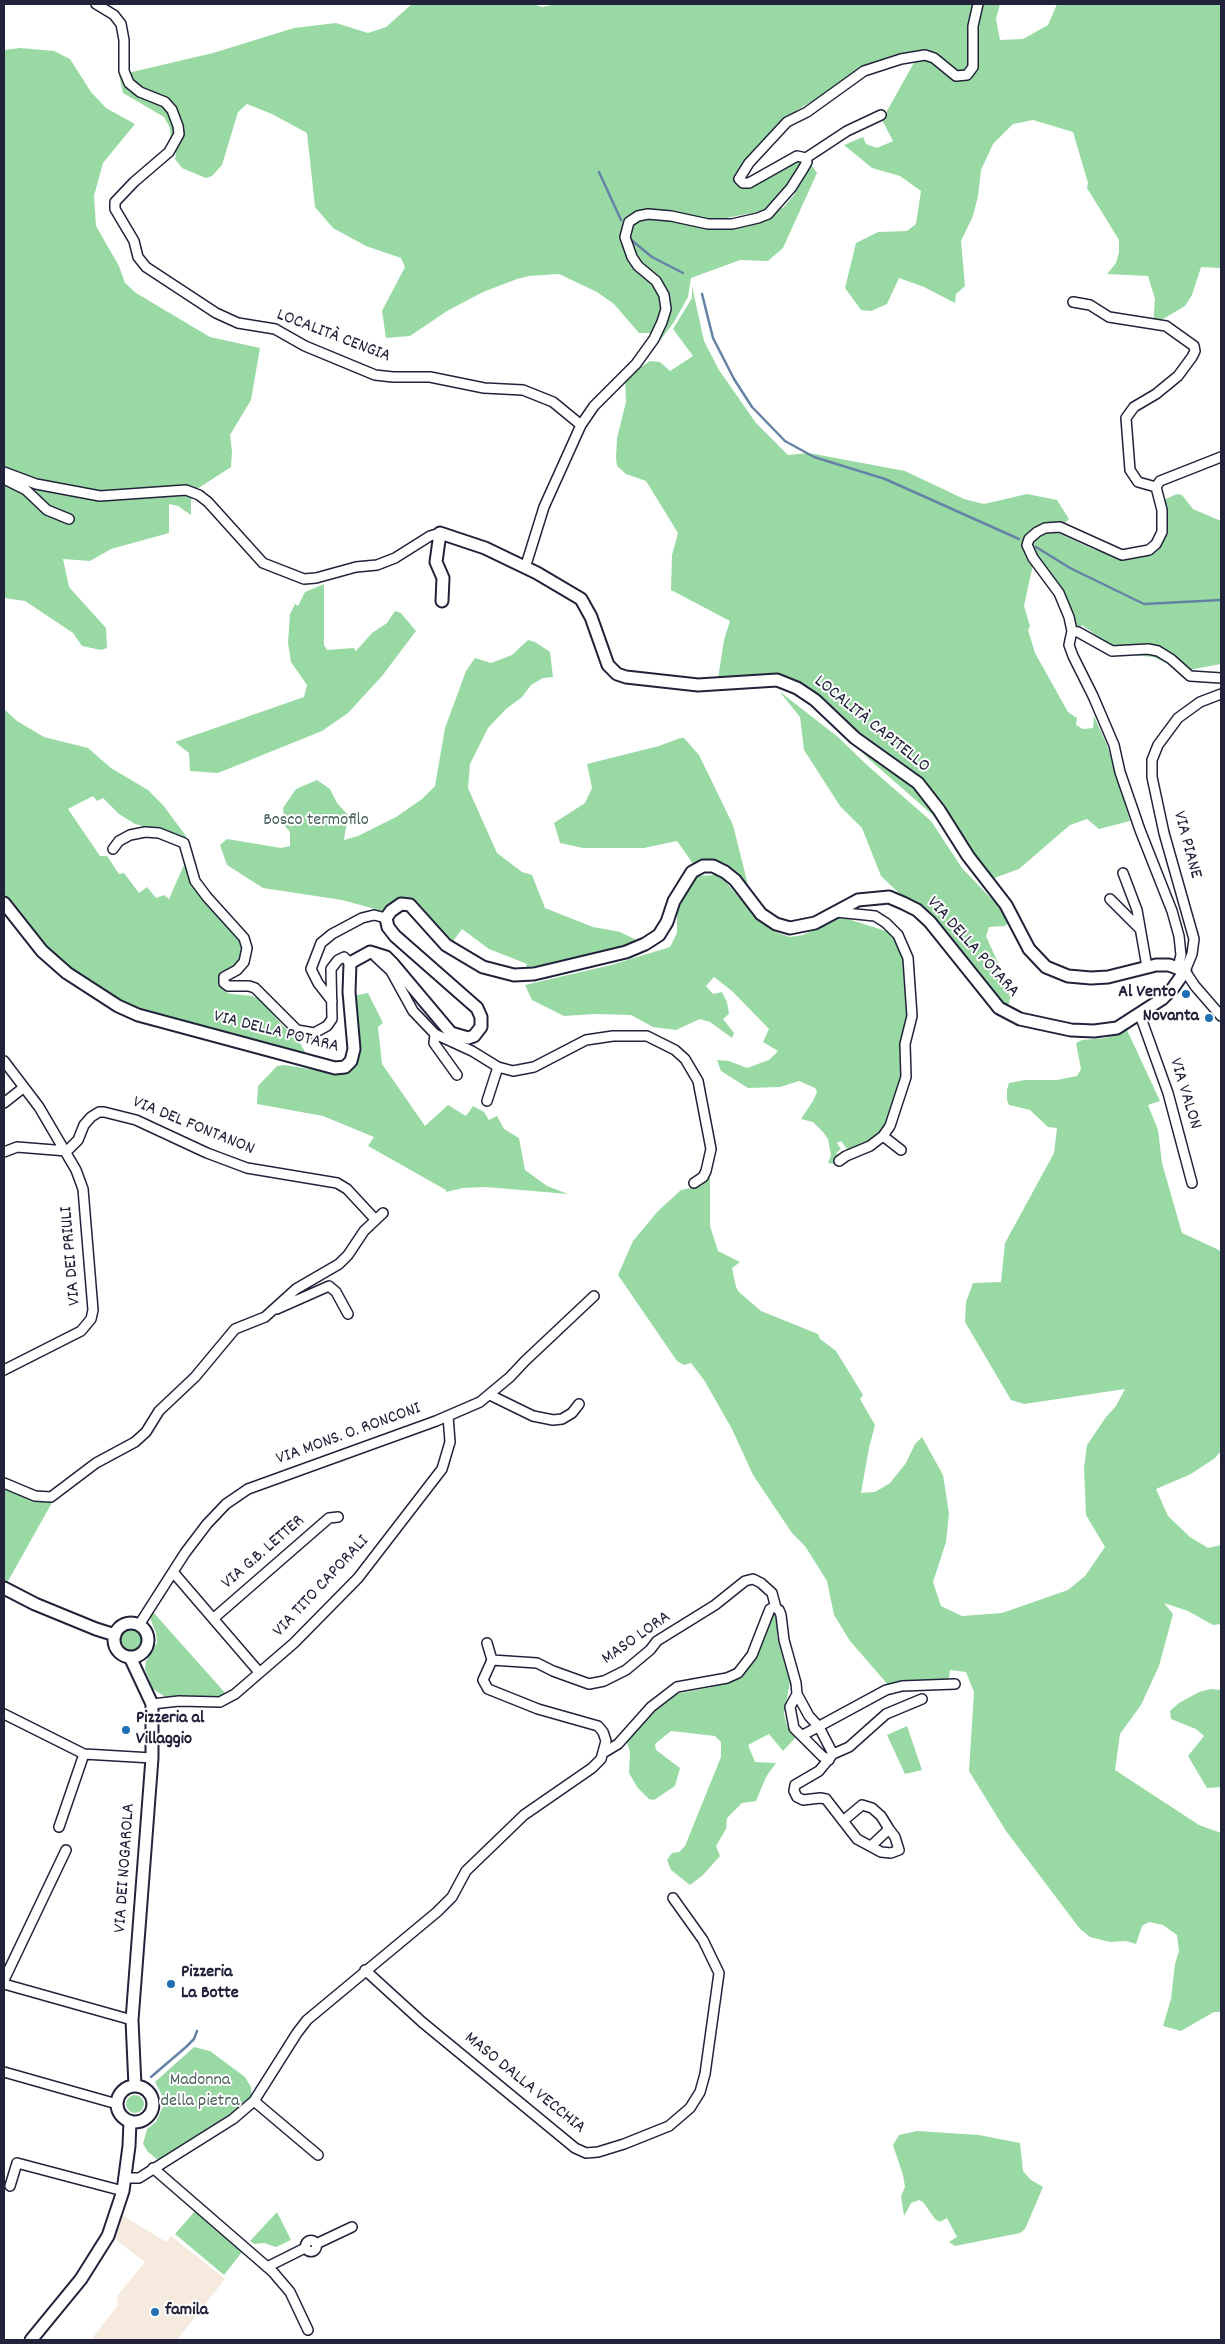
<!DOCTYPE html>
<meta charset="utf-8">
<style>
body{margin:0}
#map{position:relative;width:1225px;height:2344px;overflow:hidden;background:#fff;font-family:Dekko,sans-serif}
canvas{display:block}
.frame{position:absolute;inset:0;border:5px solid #22223b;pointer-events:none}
</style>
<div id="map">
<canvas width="1225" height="2344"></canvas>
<div class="frame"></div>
</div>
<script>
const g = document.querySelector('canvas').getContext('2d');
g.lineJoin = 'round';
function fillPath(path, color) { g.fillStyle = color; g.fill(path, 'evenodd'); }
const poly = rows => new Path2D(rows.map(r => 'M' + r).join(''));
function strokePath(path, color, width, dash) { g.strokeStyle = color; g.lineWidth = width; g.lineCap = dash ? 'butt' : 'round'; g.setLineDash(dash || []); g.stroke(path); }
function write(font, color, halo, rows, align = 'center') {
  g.font = font + ' Dekko,sans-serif'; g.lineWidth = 4; g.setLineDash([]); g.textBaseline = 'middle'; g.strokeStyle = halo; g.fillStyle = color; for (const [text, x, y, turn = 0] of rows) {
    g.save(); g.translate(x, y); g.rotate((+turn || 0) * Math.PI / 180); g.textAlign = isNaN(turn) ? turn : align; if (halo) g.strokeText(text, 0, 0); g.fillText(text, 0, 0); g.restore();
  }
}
fillPath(poly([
 [122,2215,166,2242,171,2236,225,2279,177,2340,91,2340,118,2305,117,2296,145,2262,112,2237]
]), '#f6eade');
fillPath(poly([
 [412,4,533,4,542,7,556,4,975,4,970,66,962,74,925,52,838,86,797,110,786,120,739,183,793,159,807,162,773,209,721,219,637,215,624,243,657,285,664,309,655,333,639,333,614,304,597,292,559,274,529,276,517,279,483,292,447,311,410,336,386,338,382,311,405,267,401,258,366,246,333,228,315,207,307,133,272,114,247,104,238,112,222,165,212,176,206,178,182,168,175,159,176,153,171,140,170,128,164,117,123,93,119,75,213,53,294,28,336,23,368,33,386,27],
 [982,4,1000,4,996,19,1000,40,1023,39,1048,25,1057,4,1221,4,1221,268,1201,267,1192,295,1185,306,1153,325,1155,299,1148,276,1107,274,1116,263,1119,252,1119,240,1087,188,1088,183,1073,132,1033,120,1013,124,993,144,981,170,978,196,973,216,961,241,965,286,956,294,955,303,924,287,899,278,887,304,871,311,861,310,845,288,856,243,878,232,907,231,916,224,921,191,900,176,872,168,844,145,863,137,866,144,877,148,893,141,882,120,916,59,929,60,947,75,957,81,966,80,971,77,976,68,977,27],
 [20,48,54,51,70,59,91,92,106,108,135,124,103,163,94,196,96,226,119,266,125,283,136,293,210,337,260,348,251,400,230,435,232,452,231,467,197,489,191,500,191,515,178,506,169,504,169,533,111,549,90,561,63,559,69,587,106,628,107,648,101,650,82,646,73,633,25,601,4,598,4,50],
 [810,163,817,173,783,248,768,261,740,260,691,278,688,297,674,322,647,358,641,360,667,302,639,265,627,242,628,227,639,218,733,221,742,217,774,212,784,207,794,195],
 [692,286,704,341,719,370,756,423,788,455,809,453,905,471,964,499,984,504,1027,494,1057,500,1069,519,1065,523,1046,524,1027,539,1034,560,1024,606,1030,626,1028,630,1035,653,1068,712,1077,718,1076,725,1083,729,1093,728,1094,716,1107,745,1130,821,1099,829,1087,819,1070,825,1019,869,997,877,983,884,966,864,935,817,871,761,842,733,833,716,777,683,717,685,724,640,730,621,671,590,672,555,678,533,646,481,626,474,617,466,616,458,617,438,626,402,625,378,650,361,660,362,670,371,693,356,673,329,692,298],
 [1177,494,1182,495,1193,509,1221,521,1221,664,1183,671,1153,657,1121,654,1082,625,1077,630,1030,550,1030,541,1038,534,1058,533,1093,549,1116,556,1128,558,1147,555,1161,545,1168,532,1167,516,1161,501],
 [324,584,324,645,327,650,354,648,356,651,372,633,387,623,395,611,401,613,416,631,382,676,348,713,322,731,218,773,190,771,189,753,175,742,304,697,307,685,291,662,288,643,290,614,295,604,298,606,305,592],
 [528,640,535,642,550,652,553,677,543,678,531,685,522,697,506,709,488,728,470,764,468,788,497,853,522,872,532,875,545,908,593,927,620,932,645,944,524,974,527,964,489,949,462,929,449,947,409,905,386,912,342,900,263,888,227,865,220,845,227,839,281,848,290,846,290,832,285,826,283,808,296,789,317,780,330,789,337,803,348,815,344,840,358,836,396,817,422,799,435,786,445,728,466,671,475,658,491,663,512,655],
 [779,691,838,737,867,765,931,821,962,868,1005,913,1010,921,1005,926,989,927,986,936,1003,974,1010,997,1009,1004,1004,1004,931,916,915,908,881,876,862,828,840,806,804,750,800,717],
 [4,709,17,721,44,737,88,748,111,768,148,790,163,805,186,836,185,842,179,836,135,824,119,814,103,798,97,801,93,796,68,809,100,856,107,856,119,874,124,873,139,893,147,887,156,898,164,895,169,899,187,858,202,895,245,948,241,971,225,984,226,992,231,994,252,996,259,999,283,1026,297,1038,308,1057,174,1025,85,986,26,928,4,895],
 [680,738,684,738,699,755,733,825,750,893,713,866,696,868,677,841,644,848,583,848,560,843,554,823,585,803,592,788,587,764,659,746],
 [715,875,725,881,757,919,775,932,790,937,803,935,839,918,848,919,889,932,904,954,908,1002,904,1034,905,1065,895,1104,880,1134,871,1145,847,1153,847,1149,841,1141,837,1143,841,1149,836,1153,840,1159,833,1164,828,1163,831,1155,828,1139,823,1132,813,1122,801,1119,813,1101,817,1092,815,1088,799,1081,780,1087,748,1088,721,1071,717,1060,729,1061,747,1068,769,1060,778,1051,763,1042,769,1029,732,991,714,977,706,986,713,994,722,992,727,1002,729,1014,723,1019,734,1033,732,1038,710,1022,700,1019,676,1030,653,1027,631,1015,595,1014,564,1016,532,1000,525,985,611,965,670,947,677,933,677,907,688,884,697,876],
 [368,993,383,1023,378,1027,382,1064,425,1126,448,1105,466,1116,473,1106,484,1112,489,1120,497,1116,504,1129,519,1138,525,1170,547,1186,568,1194,486,1187,463,1188,446,1192,446,1190,368,1146,374,1137,323,1116,257,1104,258,1086,277,1066,285,1065,339,1074,347,1072,355,1063,352,996],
 [1127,1030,1160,1101,1148,1105,1158,1130,1162,1163,1182,1233,1219,1250,1221,1254,1221,1451,1215,1458,1191,1474,1156,1489,1168,1516,1190,1537,1208,1548,1221,1545,1221,1624,1213,1625,1188,1611,1164,1603,1173,1614,1159,1666,1141,1705,1120,1734,1115,1770,1199,1825,1221,1833,1221,2012,1214,2012,1181,2031,1163,2026,1171,1999,1175,1964,1179,1951,1177,1935,1163,1925,1149,1922,1142,1926,1136,1944,1126,1941,1110,1942,1090,1937,1080,1929,1006,1831,969,1771,974,1692,966,1672,950,1670,949,1678,944,1682,890,1687,850,1641,834,1615,827,1581,805,1546,792,1533,753,1475,732,1429,704,1380,691,1363,684,1365,677,1361,618,1275,633,1241,658,1211,681,1190,701,1186,710,1175,710,1226,718,1251,740,1262,732,1268,736,1287,739,1292,761,1311,818,1334,820,1339,836,1351,863,1395,860,1399,875,1425,869,1448,861,1493,875,1492,890,1483,906,1463,915,1444,922,1437,943,1475,949,1513,946,1542,933,1582,941,1606,962,1616,1002,1613,1068,1590,1085,1576,1105,1547,1086,1515,1084,1468,1087,1445,1106,1417,1116,1406,1125,1389,1024,1404,1011,1400,965,1322,966,1302,973,1283,1001,1282,1005,1243,1054,1153,1057,1128,1048,1127,1030,1110,1009,1105,1007,1100,1007,1090,1009,1083,1025,1080,1057,1080,1077,1076,1081,1069,1076,1043,1082,1040,1105,1038],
 [4,1484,54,1499,7,1583,4,1581],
 [772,1610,777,1614,777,1636,790,1682,784,1714,787,1726,796,1737,783,1751,769,1734,748,1745,755,1762,776,1763,766,1777,756,1801,742,1803,727,1818,726,1829,716,1846,720,1856,703,1875,690,1885,671,1870,667,1860,672,1853,679,1852,685,1846,721,1757,721,1742,715,1736,671,1731,655,1744,656,1750,680,1768,675,1786,654,1800,649,1799,637,1787,629,1773,630,1752,626,1739,654,1707,675,1694,708,1688,734,1680,741,1675],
 [153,1612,227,1695,222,1698,167,1698,153,1689,145,1669,146,1661,157,1643,156,1633,150,1618],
 '119 1640a12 12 0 1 1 24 0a12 12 0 1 1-24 0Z',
 [1211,1689,1221,1690,1221,1787,1207,1788,1188,1756,1204,1736,1196,1729,1171,1719,1170,1711,1179,1703,1199,1692],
 [907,1726,922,1770,905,1774,887,1735],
 [194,2047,210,2051,245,2077,251,2087,252,2100,227,2121,158,2160,148,2152,143,2144,147,2129,156,2122,164,2104,161,2093,155,2082],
 '126 2104a9 9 0 1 1 18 0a9 9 0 1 1-18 0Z',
 [917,2131,979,2135,1020,2143,1023,2171,1031,2180,1043,2187,1025,2229,1020,2233,955,2246,949,2242,957,2237,947,2218,940,2222,935,2219,923,2202,919,2200,911,2203,904,2216,901,2196,905,2187,903,2175,893,2145,899,2135],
 [195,2211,242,2252,224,2275,175,2234],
 [277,2212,291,2240,276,2247,264,2243,254,2244,250,2241]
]), '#99daa4');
strokePath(poly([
 [599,172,621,220],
 [630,239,652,257,683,273],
 [702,294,713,338,734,379,752,407,785,441,814,457,885,479,1019,539],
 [1036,547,1070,568,1144,604,1221,600],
 [151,2077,186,2047,194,2039,197,2031]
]), '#6683a7', 2.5);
const minor = poly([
 [96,4,114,15,121,24,124,40,124,71,129,83,140,92,165,102,172,110,178,126,179,134,169,152,134,182,115,202,115,209,134,241,138,257,146,267,216,313,238,323,275,329,305,346,375,375,393,377,430,377,484,388,523,390,553,402,581,425],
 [881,115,847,131,806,158,797,156,749,183,743,183,739,179,749,163,787,122,807,112,864,71,901,59,925,55,934,58,956,76,967,75,973,67,973,26,978,4],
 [1073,302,1090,305,1109,317,1166,326,1194,346,1195,351,1192,357,1178,376,1156,394,1134,407,1126,418,1130,470,1138,482,1156,487],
 [4,472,36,484,100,496,186,490,199,495,208,502,263,563,304,579,316,578,356,567,377,565,395,558,430,536,440,533],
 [4,479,26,490,47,510,69,519],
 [1156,487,1162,510,1162,532,1156,544,1149,550,1122,555,1060,527,1045,528,1037,532,1029,539,1027,545,1033,558,1059,593,1069,617,1072,631,1069,645,1073,656,1093,696,1114,745,1120,772,1140,830,1172,911,1179,936,1181,955,1178,967],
 [1156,487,1160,481,1221,457],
 [525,568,544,507,581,425,594,406,636,364,654,339,662,322,666,309,664,295,656,281,638,266,632,257,625,237,629,222,638,216,648,214,671,216,708,224,732,224,758,218,768,214,791,188,803,169,807,162,806,158],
 [1072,631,1078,632,1112,651,1148,649,1158,651,1171,659,1190,676,1221,678],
 [1221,694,1200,702,1178,718,1158,745,1152,760,1152,777,1164,833,1194,939,1192,954,1185,971,1195,986,1221,1016],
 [113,849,119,841,130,835,145,832,159,833,184,843,195,881,207,897,244,938,247,948,244,962,237,970,224,977,224,983,228,986,249,986,255,988,297,1030,314,1033,327,1026,332,1019,331,969,338,960,344,957,350,963],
 [1123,873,1137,910,1147,967],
 [1110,899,1140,929],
 [836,912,875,916,886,923,898,935,908,958,912,1016,905,1044,906,1077,890,1126,883,1136,901,1150],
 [376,957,391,971,413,1011,435,1034,472,1051,498,1067,513,1071,534,1067,586,1040,613,1036,647,1036,675,1050,685,1059,698,1081,711,1149,706,1171,703,1177,694,1183],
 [332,1001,318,983,311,969,321,943,332,934,362,918,374,915,386,918],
 [1140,1015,1168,1093,1192,1183],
 [435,1034,434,1043,457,1075],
 [4,1061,39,1107,76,1170,83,1189,93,1310,91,1319,81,1331,4,1370],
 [487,1101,498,1067],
 [4,1103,23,1088],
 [4,1152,17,1147,67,1151,78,1140,84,1125,91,1117,99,1112,104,1112,136,1120,207,1153,247,1168,337,1183,347,1189,373,1217],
 [839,1161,846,1156,870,1146,883,1136],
 [277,1309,329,1286,336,1292,348,1314],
 [490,1395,533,1416,553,1420,562,1419,572,1413,579,1404],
 [4,1483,35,1496,51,1497,96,1463,135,1442,146,1432,159,1411,195,1377,235,1329,265,1317,296,1289,339,1264,348,1255,364,1231,383,1213],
 [173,1572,259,1672],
 [214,1618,329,1518,338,1517],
 [139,1625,185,1553,207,1524,226,1504,248,1489,436,1421,480,1402,510,1377,525,1361,594,1296],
 [492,1660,537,1663,553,1671,589,1684,604,1681,626,1670,650,1650,657,1641,715,1605,745,1581,753,1579,761,1583,772,1593,776,1608],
 [797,1694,809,1716,819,1727,833,1754,819,1771,795,1785,794,1791,797,1797,803,1800,820,1798,826,1799,857,1839,881,1852,891,1853,899,1850,895,1837,889,1829],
 [152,1704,179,1701,220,1702,235,1694,294,1643,358,1578,442,1469,450,1442,448,1416],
 [4,1714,84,1754,152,1758],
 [803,1735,886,1690,902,1686,955,1684],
 [603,1753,618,1744,651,1707,677,1687,727,1678,738,1673,752,1655,768,1614,770,1609,774,1607,779,1610,781,1615,784,1640,796,1683,797,1694,790,1707,794,1728,822,1756,829,1760],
 [833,1754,849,1747,886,1714,922,1699],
 [843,1821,862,1805,872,1808,881,1816,889,1829,871,1846],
 [59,1827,84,1754],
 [365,1970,422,2022,575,2148,586,2153,598,2152,624,2144,669,2126,690,2108,700,2092,705,2074,719,1973,703,1940,673,1898],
 [4,1980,66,1850],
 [4,1984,132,2020],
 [4,2072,117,2104],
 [254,2101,318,2155],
 [153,2168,273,2272,290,2292,308,2330],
 [124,2178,139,2178,233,2119,254,2101,297,2033,307,2020,437,1912,452,1897,466,1871,524,1815,592,1768,601,1759,606,1741,603,1732,598,1726,538,1709,488,1689,483,1680,492,1660,487,1643],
 [10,2186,17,2163,123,2191],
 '305.5 2246a5.5 5.5 0 1 1 11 0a5.5 5.5 0 1 1-11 0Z',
 [316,2244,352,2227],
 [267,2267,305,2248]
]);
const tertiary = poly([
 [4,903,42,951,67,973,118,1006,138,1015,335,1068,345,1067,351,1061,354,1049,349,992,350,963,370,952,386,957,393,964,451,1033,468,1038,474,1036,481,1027,481,1017,477,1008,395,936,388,927,386,918,391,911,401,904,410,905,446,945,483,967,514,975,534,974,626,952,645,944,659,935,667,922,674,901,692,872,703,866,713,866,725,872,735,880,761,914,776,924,790,928,815,923,858,900,889,897,903,903,917,910,930,922,999,1008,1020,1019,1071,1030,1094,1031,1117,1028,1162,999,1173,988,1185,971,1169,965,1156,965,1108,977,1091,978,1068,976,1046,967,1029,949,1006,905,968,856,939,810,918,783,855,738,815,700,797,688,777,680,698,685,626,677,617,674,608,665,591,617,581,599,537,573,485,548,440,533,436,562,443,578,442,601],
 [4,1588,35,1604,96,1629,115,1635],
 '114 1640a17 17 0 1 1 34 0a17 17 0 1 1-34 0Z',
 [130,1657,152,1704,152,1758,132,2020,135,2086],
 '117 2104a18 18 0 1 1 36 0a18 18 0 1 1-36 0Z',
 [31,2340,81,2279,108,2236,123,2191,129,2146,130,2121]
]);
strokePath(minor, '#22223b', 12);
strokePath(tertiary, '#22223b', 15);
strokePath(minor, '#fff', 9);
strokePath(tertiary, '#fff', 11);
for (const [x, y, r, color] of [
 [1186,994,5,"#1f6fb2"],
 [1209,1018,5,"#1f6fb2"],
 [126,1730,5,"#1f6fb2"],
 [171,1984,5,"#1f6fb2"],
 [155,2312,5,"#1f6fb2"]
]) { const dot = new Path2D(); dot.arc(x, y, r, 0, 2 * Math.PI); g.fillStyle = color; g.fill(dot); strokePath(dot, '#fff', 2); }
write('18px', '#22223b', '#fff', [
 ["LOCALITÀ CENGIA",333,337,21],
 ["LOCALITÀ CAPITELLO",871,725,39],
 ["VIA PIANE",1186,845,75],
 ["VIA DELLA POTARA",972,948,48],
 ["VIA DELLA POTARA",276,1033,14],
 ["VIA VALON",1184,1094,73],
 ["VIA DEL FONTANON",193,1127,22],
 ["VIA DEI PRIULI",72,1256,-95],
 ["VIA MONS. O. RONCONI",349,1435,-20],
 ["VIA G.B. LETTER",264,1553,-41],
 ["VIA TITO CAPORALI",322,1587,-47],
 ["MASO LORA",637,1639,-35],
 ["VIA DEI NOGAROLA",126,1868,-86],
 ["MASO DALLA VECCHIA",524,2084,39]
]);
write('18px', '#4c6260', '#fff', [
 ["Bosco termofilo",316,822],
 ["Madonna",200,2082],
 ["della pietra",200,2103]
]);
write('bold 18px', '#22223b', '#fff', [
 ["Al Vento",1176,994,"right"],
 ["Novanta",1199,1018,"right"],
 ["Pizzeria al",136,1720],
 ["Villaggio",136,1741],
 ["Pizzeria",181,1974],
 ["La Botte",181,1995],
 ["famila",165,2312]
], 'left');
</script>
